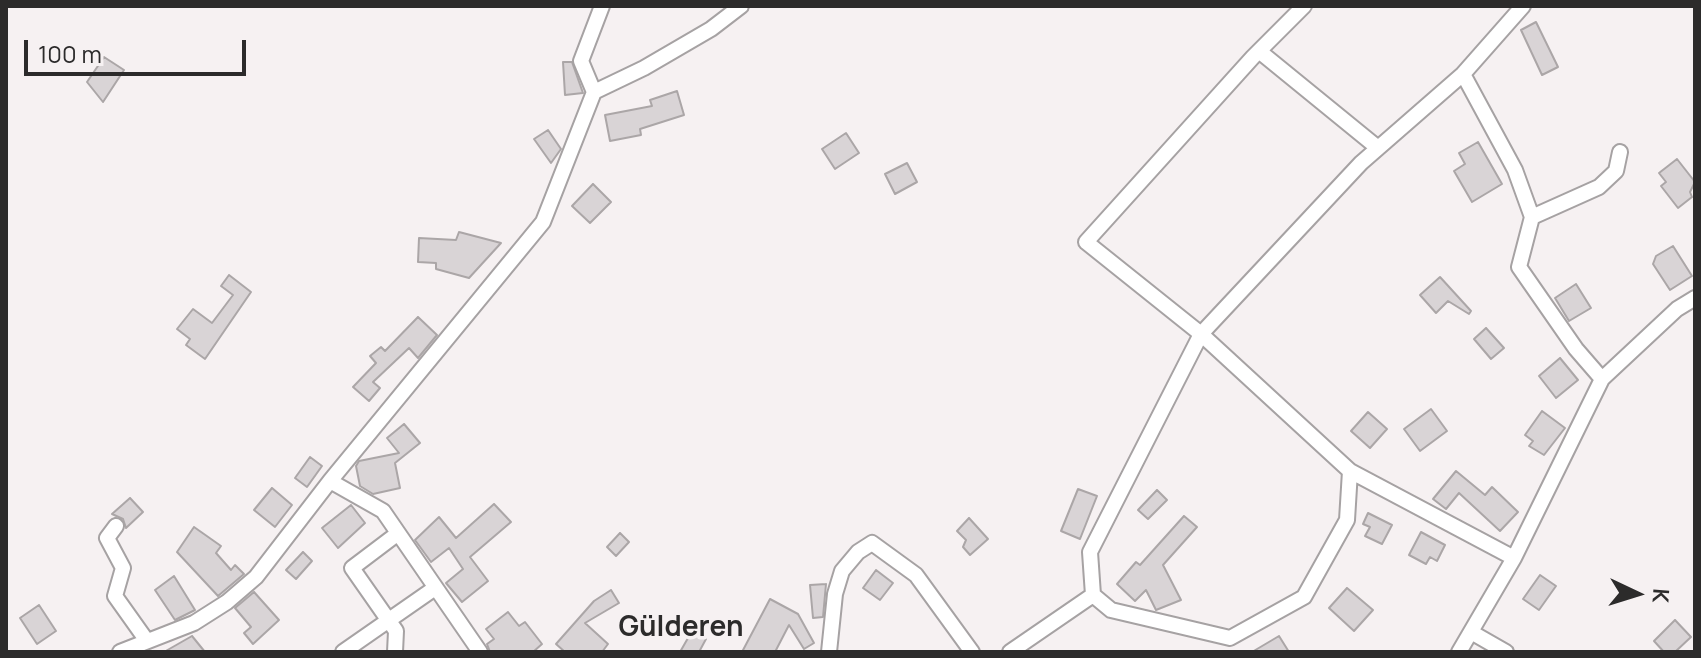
<!DOCTYPE html>
<meta charset="utf-8">
<style>
body{margin:0}
#map{position:relative;width:1701px;height:658px;overflow:hidden;background:#f6f1f2;font-family:Manrope,sans-serif}
canvas{display:block}
.frame{position:absolute;inset:0;border:8px solid #2c2b2b;pointer-events:none}
.north{position:absolute;left:1597px;top:554px;width:80px;height:80px;-webkit-text-stroke:6px #f6f1f2;paint-order:stroke;rotate:94deg;font-size:22px;font-weight:700;line-height:32px;text-align:center;color:#2c2b2b}
.north::after{content:'';display:block;margin:auto;width:28px;height:36px;background:#2c2b2b;clip-path:polygon(50% 0,100% 100%,50% 72%,0 100%)}
.scale{position:absolute;left:24px;top:40px;width:222px;height:36px;box-sizing:border-box;border:4px solid #2c2b2b;border-top:0;padding-left:10px;font-size:24px;line-height:28px;white-space:nowrap;color:#2c2b2b;-webkit-text-stroke:6px #f6f1f2;paint-order:stroke}
</style>
<div id="map">
<canvas width="1701" height="658"></canvas>
<div class="frame"></div>
<div class="north">K</div>
<div class="scale">100 m</div>
</div>
<script>
const g = document.querySelector('canvas').getContext('2d');
g.lineJoin = 'round';
function fillPath(path, color) { g.fillStyle = color; g.fill(path, 'evenodd'); }
const poly = rows => new Path2D(rows.map(r => 'M' + r).join(''));
function strokePath(path, color, width, dash) { g.strokeStyle = color; g.lineWidth = width; g.lineCap = dash ? 'butt' : 'round'; g.setLineDash(dash || []); g.stroke(path); }
function write(font, color, halo, rows, align = 'center') {
  g.font = font + ' Manrope,sans-serif'; g.lineWidth = 7; g.setLineDash([]); g.textBaseline = 'middle'; g.strokeStyle = halo; g.fillStyle = color; for (const [text, x, y, turn = 0] of rows) {
    g.save(); g.translate(x, y); g.rotate((+turn || 0) * Math.PI / 180); g.textAlign = isNaN(turn) ? turn : align; if (halo) g.strokeText(text, 0, 0); g.fillText(text, 0, 0); g.restore();
  }
}
const building = poly([
 [1536,22,1558,67,1542,75,1521,30,1536,22],
 [104,57,124,70,103,102,87,82,104,57],
 [563,62,572,62,583,93,565,95,563,62],
 [677,91,684,115,640,129,641,135,610,141,605,115,652,106,650,100,677,91],
 [548,130,561,149,551,163,534,139,548,130],
 [846,133,859,153,835,169,822,149,846,133],
 [1478,142,1502,184,1472,202,1454,171,1465,164,1459,153,1478,142],
 [1677,159,1695,182,1690,192,1692,197,1678,208,1661,186,1666,182,1659,173,1677,159],
 [907,163,917,182,895,194,885,174,907,163],
 [593,184,611,202,590,223,572,206,593,184],
 [459,232,501,243,469,278,436,269,436,263,418,262,419,238,456,240,459,232],
 [1673,246,1692,276,1670,290,1653,264,1656,256,1673,246],
 [229,275,251,292,205,359,186,345,190,339,177,329,193,309,212,323,233,295,221,286,229,275],
 [1440,277,1471,311,1469,314,1448,301,1436,313,1420,295,1440,277],
 [1576,284,1591,308,1569,321,1555,298,1576,284],
 [418,317,437,335,418,358,409,348,373,382,380,388,369,401,353,387,376,363,370,356,381,347,385,351,418,317],
 [1486,328,1504,348,1491,359,1474,339,1486,328],
 [1560,358,1578,380,1556,398,1539,376,1560,358],
 [1431,409,1447,431,1420,451,1404,429,1431,409],
 [1542,411,1565,428,1544,455,1529,446,1533,441,1525,435,1542,411],
 [1368,412,1387,429,1370,448,1351,431,1368,412],
 [404,424,420,443,395,463,400,488,373,494,360,486,356,466,359,461,399,453,387,438,404,424],
 [310,457,322,466,307,487,295,478,310,457],
 [1456,471,1485,495,1492,487,1518,512,1500,531,1459,493,1446,509,1433,499,1456,471],
 [272,488,292,505,275,527,254,510,272,488],
 [1078,489,1097,496,1080,539,1061,531,1078,489],
 [1157,490,1167,500,1148,519,1138,510,1157,490],
 [130,498,143,512,126,528,123,519,112,514,130,498],
 [494,504,511,522,470,557,488,581,462,602,446,583,463,569,449,548,431,562,415,540,439,517,456,538,494,504],
 [351,505,365,523,338,548,322,528,351,505],
 [1368,513,1392,525,1382,544,1365,536,1370,527,1363,524,1368,513],
 [1184,516,1197,527,1163,565,1181,600,1156,610,1146,590,1135,601,1117,584,1136,562,1140,565,1184,516],
 [969,518,988,539,970,555,963,547,966,540,957,531,969,518],
 [194,527,221,546,216,553,231,570,235,565,244,574,218,596,177,552,194,527],
 [1421,532,1445,545,1437,561,1430,557,1426,564,1409,555,1421,532],
 [620,533,629,542,616,556,607,547,620,533],
 [303,552,312,561,296,579,286,570,303,552],
 [876,570,893,583,880,600,863,588,876,570],
 [1540,575,1556,586,1539,610,1523,599,1540,575],
 [174,576,195,610,175,620,155,590,174,576],
 [826,584,823,617,813,618,810,585,826,584],
 [1347,588,1373,610,1354,631,1329,608,1347,588],
 [611,590,619,603,585,623,608,644,602,652,565,652,556,644,594,601,611,590],
 [254,592,279,620,253,644,244,633,251,627,235,608,254,592],
 [770,599,798,614,814,643,804,649,789,625,775,652,742,652,770,599],
 [39,605,56,631,37,644,20,618,39,605],
 [508,612,519,626,525,622,542,644,533,652,490,652,487,644,494,639,486,629,508,612],
 [1675,620,1691,637,1675,652,1664,652,1654,641,1675,620],
 [692,631,706,639,699,652,680,652,692,631],
 [192,636,205,652,164,652,192,636],
 [1279,636,1289,652,1252,652,1279,636]
]);
fillPath(building, '#d9d4d6');
strokePath(building, '#aba6a7', 2);
const minor = poly([
 [1304,6,1253,57,1086,242,1201,334,1350,471],
 [1259,51,1378,148],
 [1463,74,1515,170,1532,217,1519,267,1576,349,1602,379],
 [594,92,581,61,602,6],
 [1532,217,1599,187,1616,171,1620,152],
 [330,481,543,222,594,92,644,68,711,29,741,6],
 [116,526,107,538,123,568,115,596,147,641],
 [1093,595,1090,552,1201,334,1361,163,1463,74,1523,6],
 [1471,632,1506,652],
 [120,652,194,623,227,602,256,577,330,481,383,511,480,652],
 [343,652,435,588],
 [395,652,396,631,352,568,397,534],
 [829,652,835,594,842,571,858,552,872,543,916,575,972,652],
 [1010,652,1093,595,1111,610,1230,638,1304,597,1347,520,1350,471,1514,558],
 [1459,652,1514,558,1602,379,1677,309,1695,298]
]);
strokePath(minor, '#a6a2a3', 18);
strokePath(minor, '#fff', 14);
write('bold 28px', '#2c2b2b', '#f6f1f2', [
 ["Gülderen",681,628]
]);
</script>
